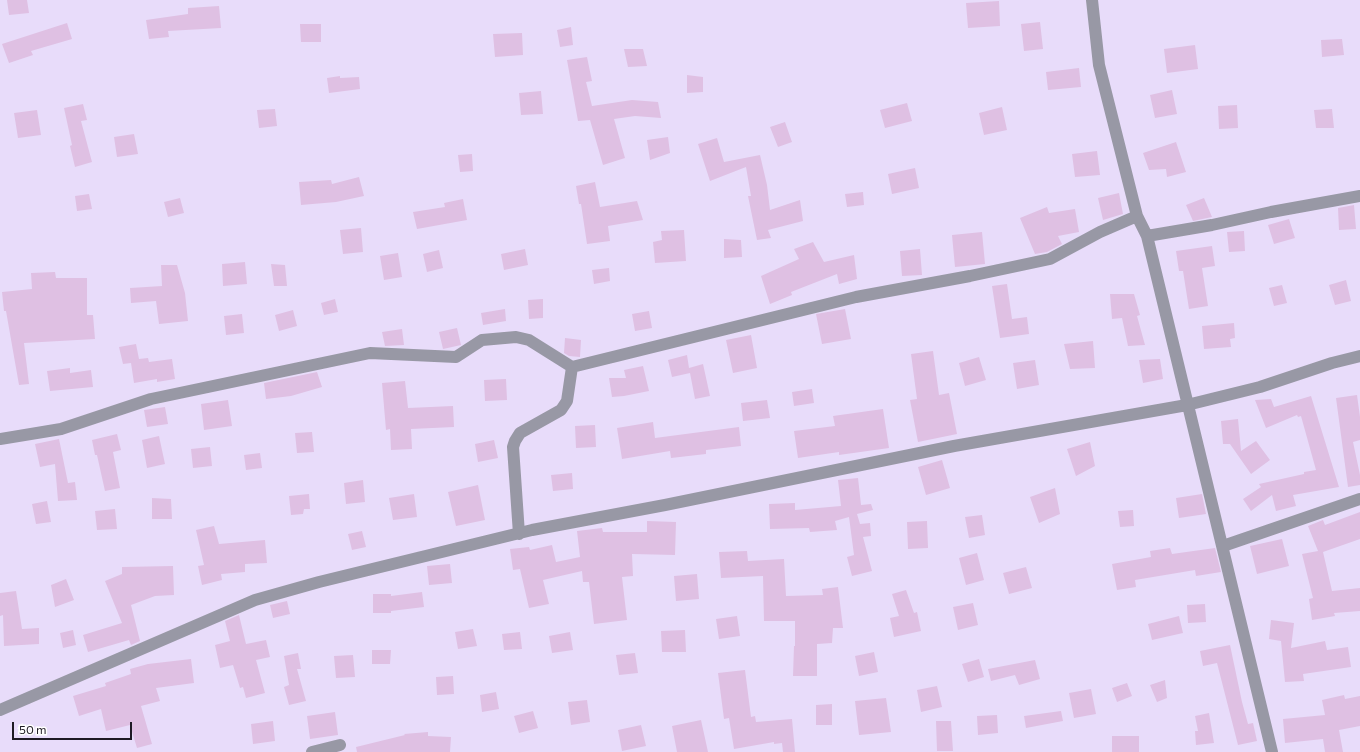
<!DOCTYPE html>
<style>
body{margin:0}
#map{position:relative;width:1360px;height:752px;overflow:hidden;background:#e8dcfa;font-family:Commissioner,sans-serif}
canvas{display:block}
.scale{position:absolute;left:12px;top:722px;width:120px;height:18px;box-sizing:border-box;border:2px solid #1e1a24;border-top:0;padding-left:5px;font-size:12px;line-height:14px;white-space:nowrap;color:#1e1a24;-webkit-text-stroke:3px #fff;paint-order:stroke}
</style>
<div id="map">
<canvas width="1360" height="752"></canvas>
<div class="scale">50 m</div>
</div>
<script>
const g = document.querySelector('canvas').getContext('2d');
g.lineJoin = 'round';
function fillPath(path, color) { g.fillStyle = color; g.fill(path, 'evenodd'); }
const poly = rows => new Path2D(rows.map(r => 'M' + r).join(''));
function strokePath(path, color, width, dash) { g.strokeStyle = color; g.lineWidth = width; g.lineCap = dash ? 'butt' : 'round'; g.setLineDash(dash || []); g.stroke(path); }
fillPath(poly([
 [7,0,27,0,29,13,9,15],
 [999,1,1000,26,968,28,966,3],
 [219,6,221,28,168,31,169,37,149,39,146,20,188,14,188,8],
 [1040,22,1043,49,1024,51,1021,24],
 [67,23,72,39,31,51,33,55,9,63,2,44],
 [300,24,321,24,321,42,301,42],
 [571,27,573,45,560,47,557,30],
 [522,33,523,55,495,57,493,34],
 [1342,39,1344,55,1322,57,1321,40],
 [1195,45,1198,69,1167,73,1164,49],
 [624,49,643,49,647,66,628,67],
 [587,57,592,81,586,82,592,106,632,100,658,102,661,118,635,116,614,119,625,158,603,165,590,120,578,121,567,60],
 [1079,68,1081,87,1048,90,1046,72],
 [687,75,703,77,703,92,687,93],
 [340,76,340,78,359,77,360,89,329,93,327,78],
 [1172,90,1177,114,1155,118,1150,95],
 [541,91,543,114,521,115,519,93],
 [907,103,912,121,885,128,880,110],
 [83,104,87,120,81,121,92,162,75,167,70,146,72,145,64,108],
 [1237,105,1238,128,1219,129,1218,106],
 [1002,107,1007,130,984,135,979,113],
 [275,109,277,126,259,128,257,110],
 [1332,109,1334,128,1316,128,1314,110],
 [37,110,41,135,18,138,14,113],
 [785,122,792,142,778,147,770,127],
 [134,134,138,154,117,157,114,137],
 [668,137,670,153,650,160,647,140],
 [717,138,724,162,760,155,767,185,770,210,800,200,803,221,768,230,771,238,757,240,748,196,751,196,746,167,710,181,698,144],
 [1176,142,1186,172,1167,177,1166,169,1149,170,1143,153],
 [1097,151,1100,175,1075,177,1072,154],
 [472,154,473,171,460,172,458,155],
 [915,168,919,188,892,194,888,174],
 [359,177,364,196,336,202,301,205,299,182,331,180,332,184],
 [595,182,600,207,637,201,643,220,608,226,610,241,587,244,581,204,579,204,576,186],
 [863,192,864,205,847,207,845,194],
 [1119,193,1123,214,1103,220,1098,198],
 [89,194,92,209,77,211,75,196],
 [180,198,184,213,168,217,164,202],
 [1204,198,1212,217,1193,221,1186,205],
 [463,199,467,220,417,229,413,212,445,207,444,203],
 [1354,205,1356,229,1339,230,1338,208],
 [1047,207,1049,213,1075,209,1079,232,1058,236,1062,244,1047,252,1035,254,1020,218],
 [1289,219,1295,238,1274,244,1268,225],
 [361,228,363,252,343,254,340,230],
 [684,230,686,261,655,263,653,242,662,240,661,231],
 [1244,231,1245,251,1229,252,1227,232],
 [982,232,985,264,955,267,952,235],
 [724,239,741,240,742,257,724,258],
 [813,242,824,262,854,255,857,279,839,284,837,274,791,292,792,295,770,304,761,276,799,259,794,249],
 [1212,246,1215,266,1202,268,1208,306,1189,309,1183,271,1179,271,1176,251],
 [525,249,528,265,504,270,501,254],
 [920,249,922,275,902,276,900,251],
 [439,250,443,268,427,272,423,254],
 [398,253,402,277,384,280,380,256],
 [245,262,247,284,223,286,222,264],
 [271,264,285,265,287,286,274,286],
 [161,265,177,265,185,293,188,321,159,324,156,301,131,303,130,288,162,286],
 [609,268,610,281,594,284,592,270],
 [55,272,56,278,87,278,87,315,93,315,95,339,24,343,29,384,19,385,6,311,4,311,2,292,32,289,31,273],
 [1346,280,1351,301,1335,305,1329,285],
 [1007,284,1012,319,1027,317,1029,334,1000,338,992,286],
 [1282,285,1287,303,1274,306,1269,288],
 [1110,294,1134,294,1140,315,1137,316,1145,345,1128,346,1122,318,1112,319],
 [335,299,338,312,324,315,321,303],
 [543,299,543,318,529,319,528,300],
 [505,309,506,321,483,325,481,313],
 [845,309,851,339,822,344,816,314],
 [293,310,297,326,279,331,275,315],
 [649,311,652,328,635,331,632,314],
 [242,314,244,333,226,335,224,316],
 [1234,323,1235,338,1230,339,1231,347,1204,349,1202,326],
 [457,328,461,345,443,349,439,332],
 [402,329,404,345,385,346,382,332],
 [751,335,757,368,733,373,726,340],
 [565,338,581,340,580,357,569,356,564,353],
 [1093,341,1095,368,1070,369,1064,344],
 [136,344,139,359,148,358,149,362,172,359,175,379,157,382,157,379,134,383,131,363,123,364,119,347],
 [933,351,939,395,949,393,957,434,918,442,910,400,917,399,911,354],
 [687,355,689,368,703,364,710,396,695,399,690,373,672,377,668,360],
 [979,357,986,380,965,386,959,363],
 [1160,359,1163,379,1143,383,1139,360],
 [1035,360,1039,385,1017,389,1013,363],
 [643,366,649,391,624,396,612,397,609,378,626,378,624,370],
 [70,368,70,373,91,370,93,387,50,391,47,371],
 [317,372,322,387,291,396,266,399,264,383],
 [506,379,507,400,485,401,484,380],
 [405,381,408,408,453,406,454,427,411,429,412,449,391,450,390,429,386,430,382,383],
 [812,389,814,403,794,406,792,392],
 [1357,395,1360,417,1360,440,1353,442,1360,475,1360,485,1348,487,1336,398],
 [1311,396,1339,487,1293,495,1296,506,1276,511,1272,495,1251,511,1243,499,1261,487,1259,484,1304,474,1304,472,1316,470,1301,416,1298,417,1297,415,1266,428,1255,400,1271,399,1274,407],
 [228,400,232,426,204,430,201,404],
 [767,400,770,418,743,421,741,403],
 [165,407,168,424,147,427,144,410],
 [883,409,889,448,839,455,839,452,798,458,794,431,835,426,833,416],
 [1238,419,1241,451,1256,441,1270,460,1251,474,1230,444,1223,444,1221,421],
 [653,422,655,438,739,427,741,446,706,450,706,454,671,458,670,451,622,459,617,428],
 [595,425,596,447,576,448,575,426],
 [312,432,314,452,297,453,295,433],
 [117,434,121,450,113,452,120,488,105,491,97,455,95,455,92,440],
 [159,436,165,464,147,468,142,440],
 [59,439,68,483,75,482,77,500,58,501,55,464,40,467,35,444],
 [494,440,498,458,478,462,475,444],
 [1090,442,1095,466,1076,476,1067,449],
 [210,447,212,466,193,468,191,449],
 [260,453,262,468,246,470,244,455],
 [942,460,950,488,926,495,918,467],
 [572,473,573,489,553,491,551,475],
 [858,478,861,505,871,504,873,510,857,514,860,524,870,523,871,536,863,537,872,571,852,576,847,557,854,555,849,517,835,521,837,530,810,532,809,528,770,529,769,504,795,503,795,510,841,506,838,480],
 [363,480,365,502,346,504,344,483],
 [478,485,485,520,456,526,448,492],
 [1055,488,1060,514,1039,523,1030,497],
 [309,494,310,509,304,509,303,514,291,515,289,496],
 [414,494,417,517,393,520,389,498],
 [1202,494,1206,514,1179,518,1176,498],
 [152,498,171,499,172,519,152,519],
 [47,501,51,522,36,524,32,504],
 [115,509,117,529,97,530,95,511],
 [1133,510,1134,526,1120,527,1118,511],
 [1360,512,1360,539,1323,552,1332,591,1360,588,1360,611,1334,613,1335,616,1312,620,1309,599,1313,598,1302,554,1318,551,1308,526,1323,520,1325,525],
 [982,515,985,535,969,538,965,517],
 [647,521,676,522,675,555,632,554,633,576,622,577,627,620,594,624,589,582,583,582,582,571,543,580,549,604,529,608,520,569,513,570,510,549,529,547,530,550,552,545,556,562,580,557,577,531,602,528,603,532,647,532],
 [927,521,928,548,908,549,907,522],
 [214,526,219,544,265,540,267,563,245,564,245,572,221,574,222,580,202,585,198,566,204,565,196,530],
 [362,531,366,547,352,550,348,534],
 [1282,539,1289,566,1257,574,1250,546],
 [1170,548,1172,554,1215,548,1221,572,1196,576,1195,570,1135,580,1136,587,1117,590,1112,564,1151,557,1150,551],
 [747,551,748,561,784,559,786,596,823,595,822,589,838,587,843,628,833,628,832,643,817,644,817,676,793,676,794,646,795,646,795,621,764,621,763,576,721,578,719,552],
 [977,553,984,580,966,585,959,558],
 [450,564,452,583,429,585,427,566],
 [173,566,174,595,155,596,131,605,140,641,131,645,129,640,88,652,83,635,122,623,105,581,122,574,122,567],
 [1026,567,1032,588,1009,594,1003,573],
 [697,574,699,599,676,601,674,576],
 [66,579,74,600,55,607,51,585],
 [906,590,914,613,917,612,921,631,894,637,890,618,899,616,892,594],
 [16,591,22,629,39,628,39,644,4,646,3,615,0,616,0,593],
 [422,592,424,607,391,611,391,613,373,613,373,594,391,594,391,596],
 [287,601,290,614,273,618,270,605],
 [973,603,978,625,958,630,953,607],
 [1205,604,1206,622,1188,623,1187,605],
 [239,615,246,644,266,640,270,657,256,660,265,693,246,698,243,687,240,688,233,665,220,668,215,645,230,641,225,621],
 [737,616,740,636,719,639,716,619],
 [1179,616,1183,633,1152,640,1148,624],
 [1271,620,1294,623,1291,648,1325,641,1327,650,1348,647,1351,667,1303,674,1304,681,1285,682,1281,641,1269,639],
 [473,629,477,646,458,649,455,632],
 [73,630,76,645,63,648,60,633],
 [685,630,686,652,662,652,661,631],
 [520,632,522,649,504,650,502,634],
 [570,632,573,650,552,653,549,636],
 [1230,645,1242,702,1248,724,1253,723,1257,741,1238,745,1217,663,1203,666,1200,651],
 [372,650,391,650,390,664,372,664],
 [874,652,878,672,859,676,855,656],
 [298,653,301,669,297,669,306,701,289,705,284,687,289,685,284,656],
 [635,653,638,673,619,675,616,655],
 [353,655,355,677,336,678,334,656],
 [191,659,194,683,156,688,160,701,141,706,152,744,137,748,130,725,106,731,101,709,79,716,73,696,106,686,105,683,131,674,130,669,148,664],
 [979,659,984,677,968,682,962,664],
 [1035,660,1040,679,1019,685,1015,675,991,681,988,669],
 [745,670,751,717,755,716,756,722,792,719,795,752,783,752,782,743,774,744,774,742,734,749,729,718,724,719,718,673],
 [453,676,454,694,437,695,436,677],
 [1165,680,1167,698,1157,702,1150,685],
 [1127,683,1132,696,1117,702,1112,688],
 [937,686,942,707,921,712,917,690],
 [1091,689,1096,714,1074,718,1069,693],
 [496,692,499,709,482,712,480,695],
 [1344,695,1345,699,1360,696,1360,726,1339,730,1343,752,1325,752,1323,739,1285,743,1283,719,1325,715,1322,700],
 [886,698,891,732,859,735,855,701],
 [587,700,590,722,571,725,568,702],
 [832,704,832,725,816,725,816,705],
 [533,711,538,728,519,733,514,716],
 [1061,711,1063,721,1026,728,1024,716],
 [335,712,338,735,310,739,307,716],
 [1209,713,1214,743,1196,745,1195,731,1198,731,1195,716],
 [997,715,998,733,978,735,977,716],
 [701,720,708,752,677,752,672,726],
 [273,721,275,741,253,744,251,724],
 [936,721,951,721,953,751,937,751],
 [641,725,646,746,622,751,618,730],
 [428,732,428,736,451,737,450,752,357,752,356,747,405,735,404,734],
 [1112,736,1139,736,1139,752,1112,752]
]), '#dfc0e3');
strokePath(poly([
 [1092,0,1099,65,1137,216,1147,236,1272,752],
 [1147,236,1212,225,1271,212,1360,196],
 [0,439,61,429,151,399,370,353,456,357,482,340,516,337,529,340,572,367,856,297,970,276,1050,259,1100,232,1137,216],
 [519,534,513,447,515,441,520,433,561,410,567,401,572,367],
 [1223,546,1360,499],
 [0,710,255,600,319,582,532,530,665,505,954,446,1187,405,1260,387,1332,363,1360,356],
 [312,752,340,745]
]), '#9898a5', 12);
</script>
